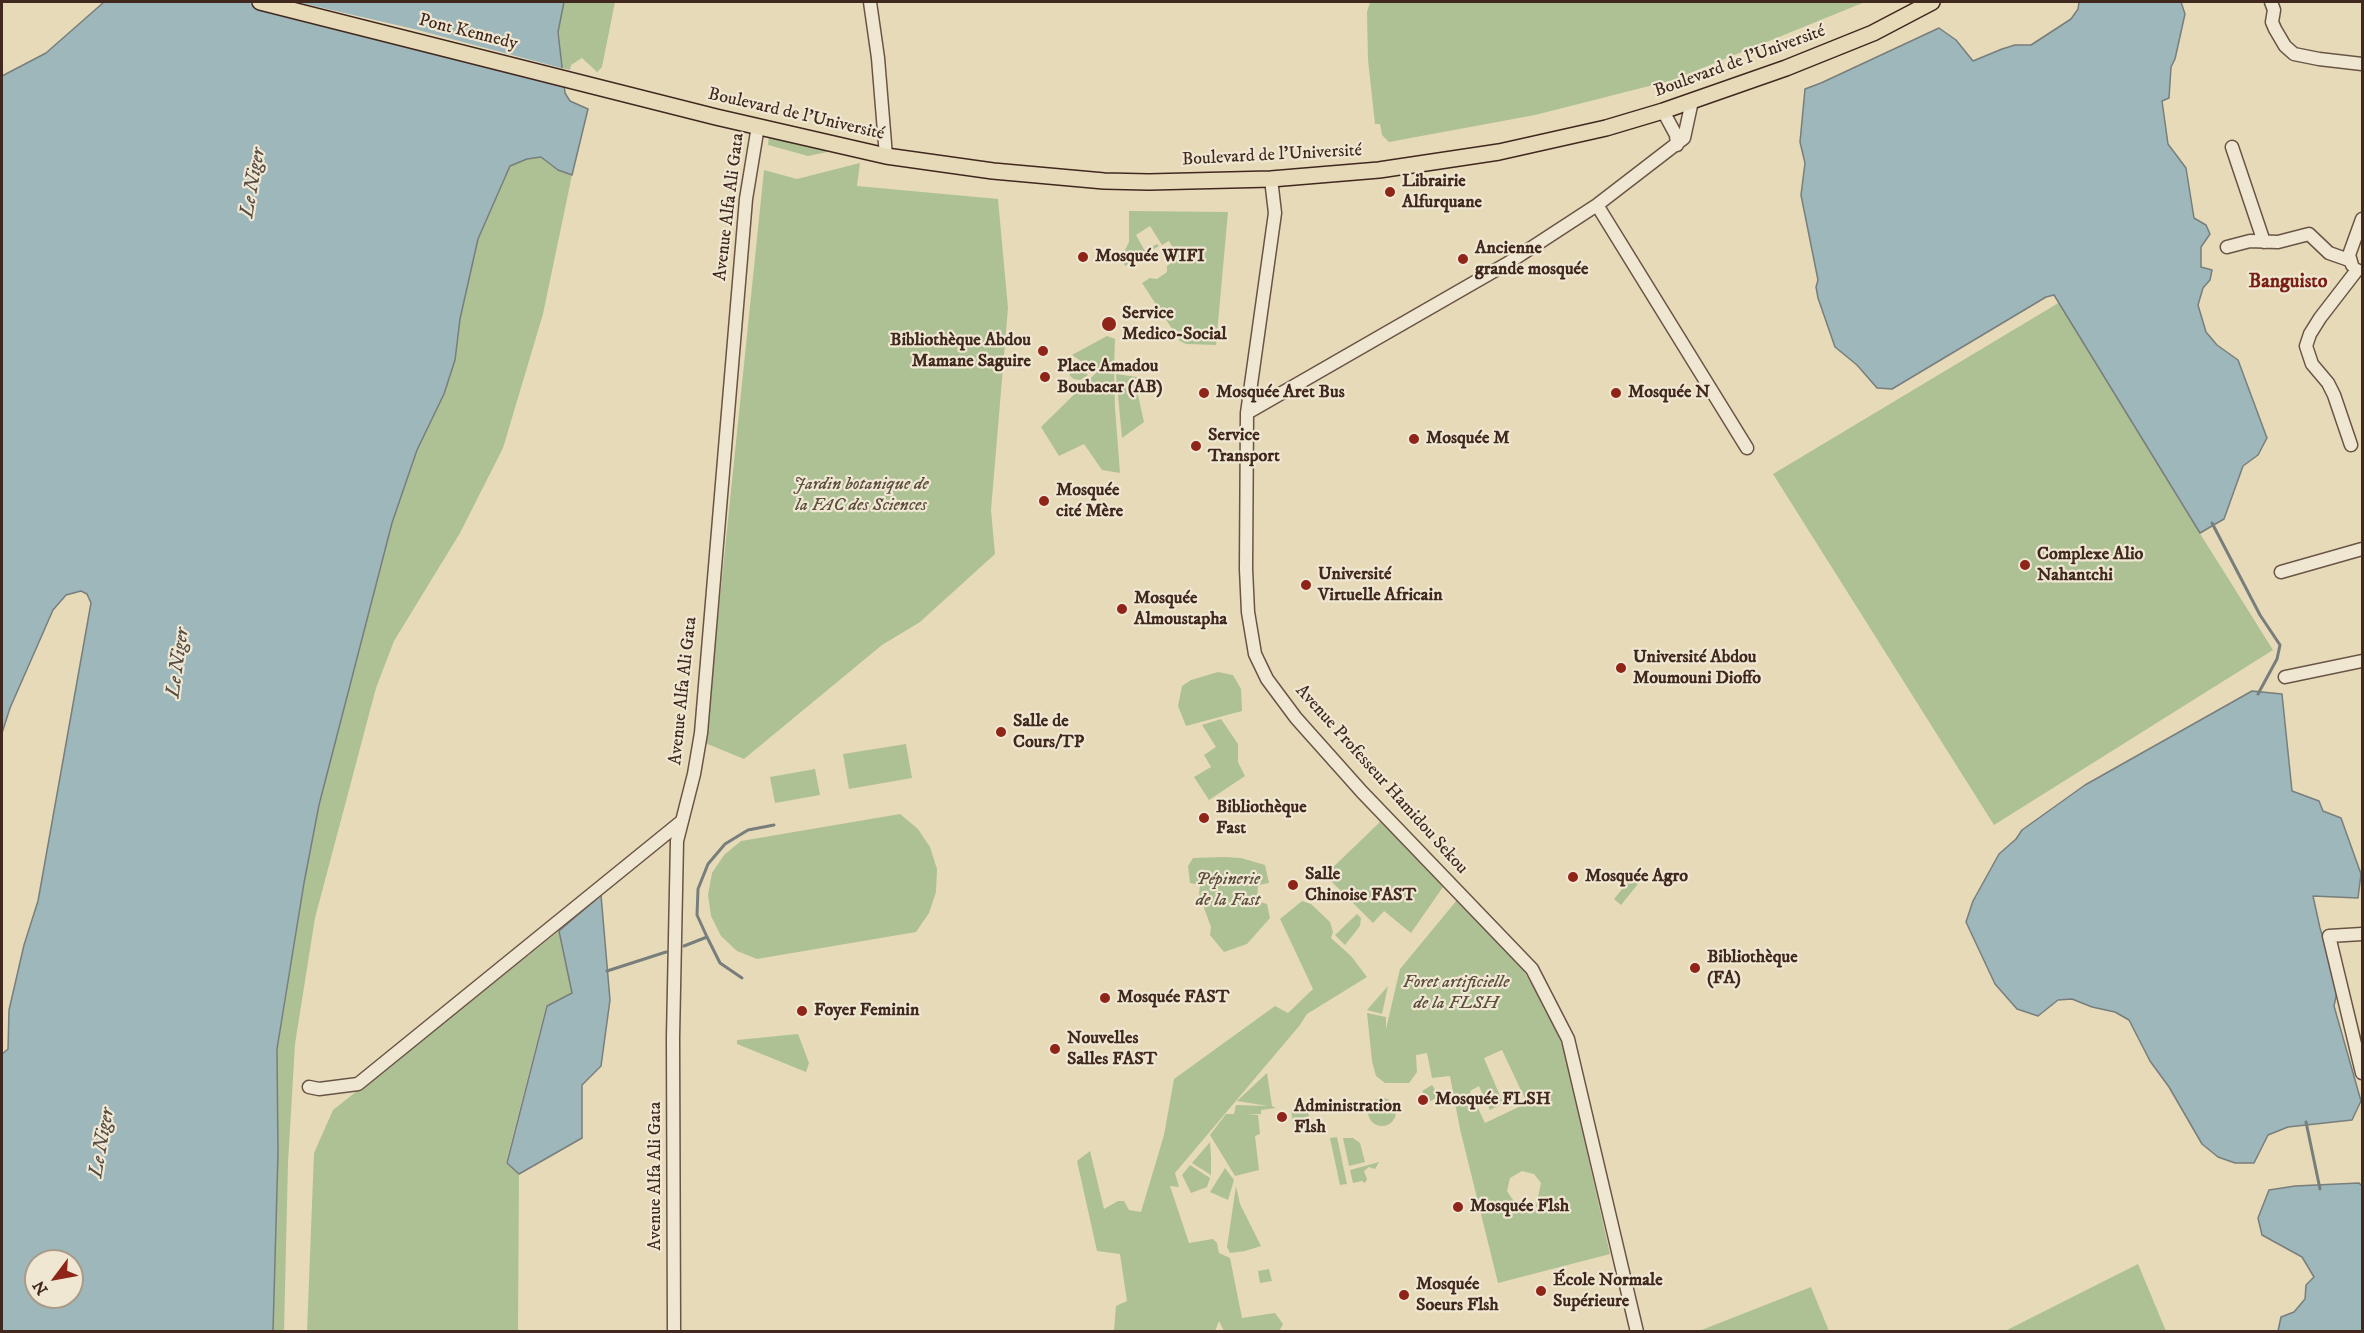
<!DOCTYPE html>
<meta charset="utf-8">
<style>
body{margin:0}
#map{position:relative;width:2364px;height:1333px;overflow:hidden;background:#e7dab9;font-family:"IM FELL DW Pica",serif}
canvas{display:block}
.frame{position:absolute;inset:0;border:3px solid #40281e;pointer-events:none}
.north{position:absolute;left:24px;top:1249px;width:60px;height:60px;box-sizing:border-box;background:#efe7d2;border:2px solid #a99b8a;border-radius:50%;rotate:238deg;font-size:16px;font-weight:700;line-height:24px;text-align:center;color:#40281e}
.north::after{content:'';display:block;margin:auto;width:21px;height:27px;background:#8f2418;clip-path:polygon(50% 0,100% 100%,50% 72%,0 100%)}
</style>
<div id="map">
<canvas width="2364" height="1333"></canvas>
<div class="frame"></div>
<div class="north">N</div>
</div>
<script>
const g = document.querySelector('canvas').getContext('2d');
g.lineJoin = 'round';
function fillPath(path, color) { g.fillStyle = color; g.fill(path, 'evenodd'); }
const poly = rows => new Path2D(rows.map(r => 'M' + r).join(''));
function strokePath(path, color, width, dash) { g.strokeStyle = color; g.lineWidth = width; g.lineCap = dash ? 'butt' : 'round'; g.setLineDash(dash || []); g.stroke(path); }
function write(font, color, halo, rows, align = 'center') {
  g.font = font + ' "IM FELL DW Pica",serif'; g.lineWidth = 4.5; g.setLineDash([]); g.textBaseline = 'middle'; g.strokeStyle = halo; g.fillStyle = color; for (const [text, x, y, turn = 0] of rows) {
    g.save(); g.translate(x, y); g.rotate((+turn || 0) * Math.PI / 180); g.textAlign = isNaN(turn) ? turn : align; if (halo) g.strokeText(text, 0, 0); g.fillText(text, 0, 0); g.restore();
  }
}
fillPath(poly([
 [564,2,615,2,602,67,597,72,582,58,571,65,570,70,562,68,558,32],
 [1370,2,1865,2,1673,80,1535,115,1389,142,1382,135,1380,124,1375,124,1368,60,1367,12],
 [769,135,827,150,827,152,808,156,768,145],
 [541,157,558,170,572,175,543,314,503,448,460,533,394,641,376,688,315,918,295,1044,288,1163,284,1331,273,1332,278,1154,277,1049,304,883,319,805,392,523,417,450,444,394,454,360,460,319,478,239,510,166,527,159],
 [860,163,857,186,998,199,1008,308,991,510,995,554,920,622,882,645,744,759,705,743,764,170,797,179],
 [1129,211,1228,212,1216,345,1186,344,1180,341,1142,283,1150,278,1157,279,1167,272,1167,266,1179,258,1169,241,1162,245,1150,226,1136,235,1145,251,1157,244,1159,246,1125,266,1121,258,1129,242],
 [2060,302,2179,500,2273,650,1994,825,1773,474],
 [1107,336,1115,339,1114,368,1093,369,1072,355],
 [1067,360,1072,362,1088,375,1080,380,1074,379,1070,376],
 [1114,369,1115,408,1120,473,1102,470,1084,444,1059,456,1041,427,1098,371],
 [1116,374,1137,377,1138,395,1144,422,1122,438],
 [1218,672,1233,675,1241,689,1242,711,1186,726,1178,706,1182,686,1191,680],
 [1221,719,1238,744,1238,762,1245,776,1209,800,1194,777,1211,767,1204,755,1216,747,1202,725],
 [906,744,912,778,849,789,843,754],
 [815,769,820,795,775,803,770,777],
 [900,814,918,829,930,847,937,869,936,892,929,913,916,932,757,959,737,951,721,936,711,916,708,895,712,873,724,855,741,841],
 [1382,820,1443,887,1411,933,1384,911,1373,923,1325,875],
 [1225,857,1241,858,1265,865,1269,883,1258,885,1257,901,1267,904,1270,918,1247,944,1224,952,1210,935,1211,927,1199,894,1200,885,1190,883,1188,866,1193,858],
 [1631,878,1638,884,1621,905,1614,899],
 [1457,900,1524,971,1554,1023,1564,1051,1610,1254,1498,1283,1460,1129,1450,1076,1432,1078,1427,1053,1416,1055,1417,1072,1409,1083,1385,1083,1376,1076,1372,1061,1367,1013,1386,1017,1386,1029,1400,969],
 [1502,1050,1527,1103,1485,1123,1470,1091,1479,1086,1490,1110,1503,1103,1484,1058],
 [1522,1171,1534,1174,1541,1183,1538,1197,1545,1199,1543,1203,1535,1204,1537,1208,1532,1211,1530,1208,1526,1209,1524,1203,1513,1200,1507,1191,1510,1178],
 [1302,901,1311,904,1330,922,1333,932,1331,938,1351,956,1367,977,1307,1014,1300,1025,1175,1173,1179,1187,1170,1186,1189,1243,1213,1239,1217,1243,1219,1253,1230,1258,1242,1318,1275,1313,1283,1324,1279,1332,1224,1331,1219,1321,1215,1331,1114,1331,1116,1306,1127,1301,1120,1254,1097,1251,1077,1161,1090,1151,1104,1209,1118,1201,1124,1201,1129,1210,1141,1212,1164,1135,1174,1079,1275,1006,1288,1013,1313,989,1280,919],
 [1357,914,1361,918,1360,926,1345,945,1335,935],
 [559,931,572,993,546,1006,506,1163,519,1174,518,1331,307,1332,314,1153,333,1110],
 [1388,986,1382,1014,1367,1010],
 [798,1034,809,1063,806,1072,737,1044,737,1040],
 [1267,1073,1272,1106,1276,1108,1261,1110,1261,1114,1247,1114,1258,1115,1260,1134,1255,1136,1259,1170,1235,1176,1210,1135,1226,1114,1234,1114,1236,1105,1268,1106,1237,1101],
 [1432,1085,1439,1096,1429,1102,1422,1091],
 '1368 1112a14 14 0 1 1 28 0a14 14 0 1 1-28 0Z',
 [1307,1107,1312,1130,1295,1133,1291,1110],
 [1337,1137,1347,1184,1340,1185,1330,1138],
 [1343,1138,1353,1138,1360,1143,1365,1162,1349,1166],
 [1210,1142,1211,1157,1211,1175,1192,1163],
 [1379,1162,1375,1169,1369,1167,1364,1171,1367,1179,1365,1183,1362,1181,1353,1183,1350,1170],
 [1190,1165,1210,1178,1207,1187,1191,1193,1182,1175],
 [1225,1168,1234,1180,1228,1200,1210,1192],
 [1236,1186,1240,1204,1261,1246,1245,1251,1230,1253,1227,1247],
 [2138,1264,2166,1331,2005,1331],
 [1269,1269,1272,1281,1260,1283,1258,1271],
 [1811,1287,1829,1331,1699,1331]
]), '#aec195');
const water = poly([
 [104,2,564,2,558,32,565,93,570,101,588,109,572,175,558,170,541,157,527,159,510,166,478,239,460,319,455,360,444,394,417,450,392,523,319,805,304,883,277,1049,278,1154,273,1331,2,1331,2,1054,8,1049,9,1010,24,945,38,901,91,603,87,594,81,591,66,595,53,610,10,708,2,733,2,76,46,53,104,2],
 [36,1261,72,1261,72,1297,36,1297,36,1261],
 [2079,2,2181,2,2185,14,2175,59,2171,67,2169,98,2162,101,2168,144,2186,168,2194,218,2206,225,2210,234,2201,247,2201,267,2212,270,2210,280,2203,288,2198,305,2206,332,2217,345,2238,360,2267,438,2258,455,2243,466,2224,519,2200,533,2054,295,2046,297,1892,389,1877,388,1857,365,1835,347,1818,298,1816,287,1818,280,1801,195,1805,163,1800,142,1805,89,1821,83,1939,28,1956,40,1973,61,2002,49,2015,45,2031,45,2071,19,2078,9,2079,2],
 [2252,691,2282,694,2292,791,2319,801,2323,811,2341,818,2361,874,2358,898,2313,896,2320,928,2338,987,2334,1006,2361,1101,2352,1120,2288,1127,2268,1135,2254,1163,2235,1163,2218,1157,2202,1144,2169,1087,2150,1061,2129,1020,2115,1012,2092,1007,2072,999,2058,1000,2038,1016,2017,1009,1995,984,1966,922,1973,901,1999,854,2016,839,2022,830,2085,785,2252,691],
 [601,895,610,1000,601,1066,582,1085,582,1138,519,1174,507,1163,547,1006,572,993,559,931,601,895],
 [2359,1183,2362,1186,2362,1331,2278,1331,2281,1317,2294,1312,2305,1299,2306,1285,2314,1277,2302,1257,2262,1235,2258,1218,2269,1190,2295,1186,2359,1183]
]);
fillPath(water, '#9db7bb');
strokePath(water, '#787e7c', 1.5);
fillPath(poly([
 [245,2,297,2,414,29,565,69,567,83]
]), '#e7dab9');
strokePath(poly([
 [2212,523,2260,615,2280,645,2277,659,2258,694],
 [684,946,707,937],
 [607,971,666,952],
 [742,978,720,963,707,937,697,915,698,889,708,864,725,844,748,830,774,825],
 [2306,1122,2320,1189]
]), '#787e7c', 3);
const minor = poly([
 [870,2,878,58,886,156],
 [2271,2,2274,10,2272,22,2275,29,2285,46,2294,54,2319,59,2362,64],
 [1663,111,1676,135,1677,145],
 [2232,147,2264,242],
 [1271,179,1275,213,1247,413,1246,569,1248,612,1255,654,1267,679,1296,718,1362,792,1532,969,1568,1039,1637,1332],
 [1597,205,1747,448],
 [2227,247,2250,241,2278,242,2309,234,2329,253,2349,260],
 [2352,265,2349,255,2362,219],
 [1247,413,1508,263,1597,205,1684,138,1692,101],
 [2351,445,2334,395,2328,383,2312,364,2306,346,2310,334,2320,318,2357,270],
 [2281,572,2362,549],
 [2285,677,2362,661],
 [2362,934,2329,936,2362,1073],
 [309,1087,319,1089,358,1084,682,821],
 [674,1332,673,1037,677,841,694,774,701,733,746,199,758,126]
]);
const major = poly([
 [260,2,716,117,886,156,993,171,1104,181,1149,182,1271,179,1379,170,1499,152,1606,128,1663,111,1786,68,1873,33,1932,2]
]);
strokePath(minor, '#6a5445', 15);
strokePath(major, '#40281e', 18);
strokePath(minor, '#efe7d2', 12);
strokePath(major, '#e7dab9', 15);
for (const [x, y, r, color] of [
 [1390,192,6,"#8f2418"],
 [1083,257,6,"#8f2418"],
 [1463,259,6,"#8f2418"],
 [1109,324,8,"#8f2418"],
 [1043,351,6,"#8f2418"],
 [1045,377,6,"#8f2418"],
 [1204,393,6,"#8f2418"],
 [1616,393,6,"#8f2418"],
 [1414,439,6,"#8f2418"],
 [1196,446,6,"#8f2418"],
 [1044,501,6,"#8f2418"],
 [2025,565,6,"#8f2418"],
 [1306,585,6,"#8f2418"],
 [1122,609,6,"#8f2418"],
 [1621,668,6,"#8f2418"],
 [1001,732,6,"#8f2418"],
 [1204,818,6,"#8f2418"],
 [1573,877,6,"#8f2418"],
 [1293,885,6,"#8f2418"],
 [1695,968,6,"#8f2418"],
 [1105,998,6,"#8f2418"],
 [802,1011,6,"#8f2418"],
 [1055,1049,6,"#8f2418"],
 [1423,1100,6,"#8f2418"],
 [1282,1117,6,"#8f2418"],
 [1458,1207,6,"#8f2418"],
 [1541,1291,6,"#8f2418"],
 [1404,1295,6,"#8f2418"]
]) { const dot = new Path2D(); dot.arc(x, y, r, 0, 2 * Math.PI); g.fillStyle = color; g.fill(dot); strokePath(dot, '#efe7d2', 2); }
write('18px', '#40281e', '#efe7d2', [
 ["Pont Kennedy",468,33,14],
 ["Boulevard de l'Université",1740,62,-20],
 ["Boulevard de l'Université",796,115,13],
 ["Boulevard de l'Université",1272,156,-3],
 ["Avenue Alfa Ali Gata",730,207,-83],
 ["Avenue Alfa Ali Gata",684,691,-84],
 ["Avenue Professeur Hamidou Sekou",1381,780,48],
 ["Avenue Alfa Ali Gata",656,1176,-90]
]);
write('bold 18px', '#40281e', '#efe7d2', [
 ["Librairie",1402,182],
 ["Alfurquane",1402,203],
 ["Ancienne",1475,249],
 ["grande mosquée",1475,270],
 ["Mosquée WIFI",1095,257],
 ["Service",1122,314],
 ["Medico-Social",1122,335],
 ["Bibliothèque Abdou",1031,341,"right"],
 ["Mamane Saguire",1031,362,"right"],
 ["Place Amadou",1057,367],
 ["Boubacar (AB)",1057,388],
 ["Mosquée Aret Bus",1216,393],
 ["Mosquée N",1628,393],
 ["Service",1208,436],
 ["Transport",1208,457],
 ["Mosquée M",1426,439],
 ["Mosquée",1056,491],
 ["cité Mère",1056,512],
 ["Complexe Alio",2037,555],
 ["Nahantchi",2037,576],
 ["Université",1318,575],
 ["Virtuelle Africain",1318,596],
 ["Mosquée",1134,599],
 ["Almoustapha",1134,620],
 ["Université Abdou",1633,658],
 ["Moumouni Dioffo",1633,679],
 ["Salle de",1013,722],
 ["Cours/TP",1013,743],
 ["Bibliothèque",1216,808],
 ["Fast",1216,829],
 ["Salle",1305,875],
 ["Chinoise FAST",1305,896],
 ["Mosquée Agro",1585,877],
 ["Bibliothèque",1707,958],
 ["(FA)",1707,979],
 ["Mosquée FAST",1117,998],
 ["Foyer Feminin",814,1011],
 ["Nouvelles",1067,1039],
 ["Salles FAST",1067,1060],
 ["Mosquée FLSH",1435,1100],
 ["Administration",1294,1107],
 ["Flsh",1294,1128],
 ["Mosquée Flsh",1470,1207],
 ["École Normale",1553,1281],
 ["Supérieure",1553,1302],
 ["Mosquée",1416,1285],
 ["Soeurs Flsh",1416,1306]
], 'left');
write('italic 18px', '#5c4e3c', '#efe7d2', [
 ["Jardin botanique de",861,485],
 ["la FAC des Sciences",861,506],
 ["Pépinerie",1228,880],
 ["de la Fast",1228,901],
 ["Foret artificielle",1456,983],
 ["de la FLSH",1456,1004]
]);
write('italic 20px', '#574c45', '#efe7d2', [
 ["Le Niger",254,183,-80],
 ["Le Niger",179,663,-82],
 ["Le Niger",103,1143,-80]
]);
write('bold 20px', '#7a1f14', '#efe7d2', [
 ["Banguisto",2288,283]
]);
</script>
